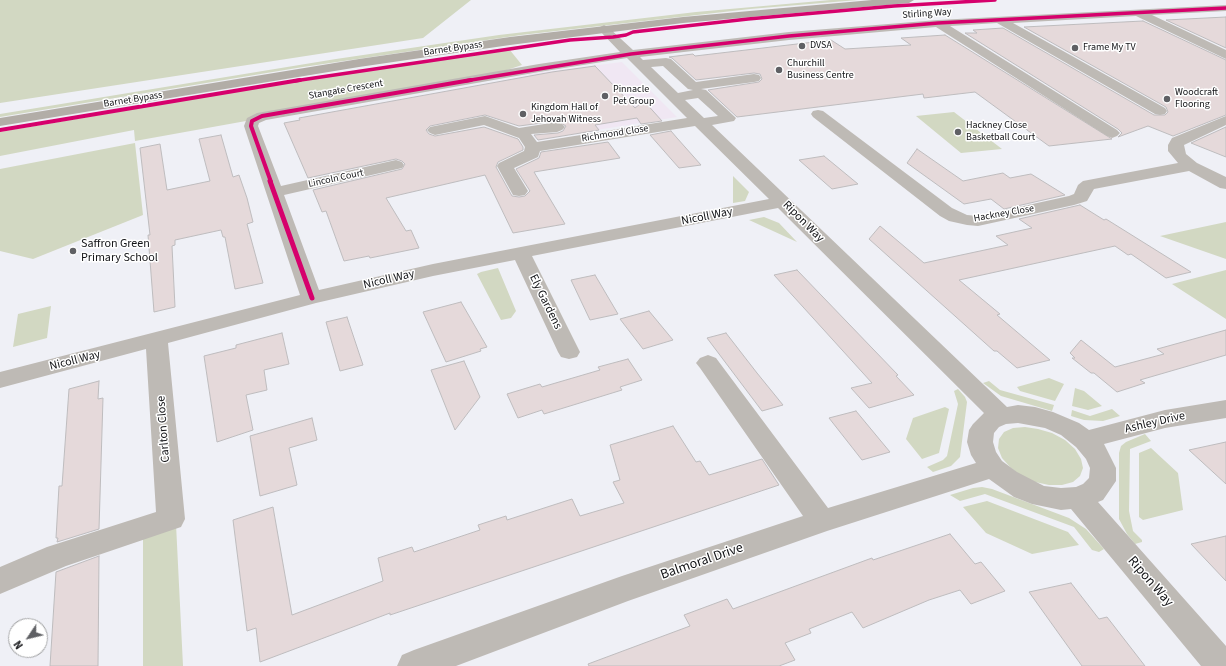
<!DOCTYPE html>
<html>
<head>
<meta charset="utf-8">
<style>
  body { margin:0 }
  #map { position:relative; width:1226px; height:666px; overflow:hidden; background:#eff0f6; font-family:"Source Sans 3",sans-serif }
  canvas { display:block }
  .north { position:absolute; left:8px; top:618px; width:40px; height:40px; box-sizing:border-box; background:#fff; border:1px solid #a0a1a2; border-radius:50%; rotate:235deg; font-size:11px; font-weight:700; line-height:16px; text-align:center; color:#121316 }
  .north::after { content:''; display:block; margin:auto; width:14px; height:18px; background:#5f6064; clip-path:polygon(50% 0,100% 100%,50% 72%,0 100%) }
</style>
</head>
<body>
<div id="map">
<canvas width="1226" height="666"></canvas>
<div class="north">N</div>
</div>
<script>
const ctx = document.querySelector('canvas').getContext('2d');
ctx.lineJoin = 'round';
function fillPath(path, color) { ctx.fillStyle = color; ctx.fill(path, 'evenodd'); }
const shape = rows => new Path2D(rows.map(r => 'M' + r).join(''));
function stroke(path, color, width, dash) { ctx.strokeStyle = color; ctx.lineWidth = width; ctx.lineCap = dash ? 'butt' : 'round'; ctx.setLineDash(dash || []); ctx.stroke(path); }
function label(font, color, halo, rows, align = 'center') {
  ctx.font = font + ' "Source Sans 3",sans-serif'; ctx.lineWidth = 3; ctx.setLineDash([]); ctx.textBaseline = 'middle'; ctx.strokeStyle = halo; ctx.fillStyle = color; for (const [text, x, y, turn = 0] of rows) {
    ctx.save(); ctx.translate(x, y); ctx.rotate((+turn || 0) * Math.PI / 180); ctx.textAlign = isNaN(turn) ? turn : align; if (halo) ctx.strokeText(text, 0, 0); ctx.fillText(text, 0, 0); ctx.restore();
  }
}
const commercial = shape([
  [622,62,677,117,572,134,528,74]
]);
const green = shape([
  [0,0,471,0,423,38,0,103],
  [831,0,858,0,750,9,521,35,303,67,0,117,0,114,336,59,499,35,696,12],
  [509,49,522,65,504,71,252,117,246,121,135,141,134,130,0,156,0,132,322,77],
  [954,112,1002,149,961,153,916,116],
  [135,143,143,215,33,259,0,251,0,169],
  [733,176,749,192,745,201,733,203],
  [764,217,779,223,797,242,749,220],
  [1226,222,1226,259,1160,236],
  [498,268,516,311,511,318,501,320,477,274,481,272],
  [1226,270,1226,319,1172,284],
  [51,306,47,338,13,347,18,314],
  [1049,378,1064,384,1055,401,1020,391,1017,387],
  [989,381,1000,390,1054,405,1052,411,1001,396,983,383],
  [1075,388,1084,391,1102,406,1088,410,1072,406],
  [958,389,965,397,967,402,960,457,951,466,933,472,927,467,943,460,947,456,958,404,954,391],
  [945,407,949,409,939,453,922,459,906,439,913,418],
  [1112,409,1120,416,1103,421,1084,420,1071,416,1072,410,1090,416],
  [1025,427,1038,429,1052,433,1065,440,1075,449,1081,459,1083,468,1080,476,1073,482,1062,485,1049,485,1035,482,1021,476,1010,467,1002,458,998,448,999,439,1004,432,1013,428],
  [1145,434,1151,441,1130,449,1129,511,1133,531,1142,540,1142,542,1135,544,1127,534,1119,519,1119,453,1121,446,1126,442],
  [1151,448,1178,473,1183,510,1143,520,1139,517,1139,453],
  [982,487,992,489,1069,518,1086,529,1104,549,1099,552,1092,550,1074,527,985,494,960,501,950,495,973,488],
  [987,501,1068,532,1079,545,1032,554,986,533,963,507],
  [176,524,183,666,143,666,143,535]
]);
const building = shape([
  [1226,17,1226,48,1166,20,1226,17],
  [1143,21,1226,60,1226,115,1173,136,1148,126,1118,137,1122,133,1118,129,965,33,977,33,973,30,1003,28,1154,115,1165,115,1168,112,1166,107,1024,27,1143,21],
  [945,35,1112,139,1049,146,975,92,924,98,923,94,737,117,708,90,759,82,762,79,760,74,754,73,696,80,672,58,669,57,693,54,695,56,831,40,845,49,911,45,901,38,945,35],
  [595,66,635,108,644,101,662,121,641,124,637,118,595,125,599,130,538,140,534,135,558,133,563,131,566,126,557,121,519,126,485,115,430,126,426,130,429,134,435,136,484,127,518,139,523,147,523,150,498,162,496,167,512,196,519,197,525,196,530,191,516,169,539,158,541,152,608,142,620,158,534,172,565,224,513,233,485,175,386,198,406,231,411,230,419,248,370,258,369,256,344,261,326,211,322,212,313,190,402,169,405,164,402,161,396,159,308,178,284,123,300,120,299,118,552,72,595,66],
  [1226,127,1226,157,1191,143,1226,127],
  [671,131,677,138,701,165,679,168,650,135,671,131],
  [221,135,233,177,239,175,247,198,253,222,247,224,263,283,235,289,225,237,223,237,221,230,175,240,175,245,172,246,175,307,154,312,148,235,150,235,140,148,160,144,167,190,210,181,199,139,221,135],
  [917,149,963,181,1003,173,1010,178,1031,174,1065,195,1004,209,991,199,964,204,907,163,917,149],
  [824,156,835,165,858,184,832,189,799,160,824,156],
  [1080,205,1104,220,1106,219,1191,272,1166,278,1131,254,1128,255,1115,246,959,280,1000,314,997,315,1050,360,1017,368,997,351,994,351,869,239,880,226,924,263,1008,245,996,236,1032,228,1019,219,1080,205],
  [797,270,898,375,896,376,914,395,869,408,851,388,872,383,774,275,797,270],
  [595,275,618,314,590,320,571,280,595,275],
  [461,302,487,347,480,349,481,351,446,362,423,312,461,302],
  [649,311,673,340,643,349,620,319,649,311],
  [347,317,363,365,340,371,326,322,347,317],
  [1226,330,1226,355,1140,380,1145,383,1117,392,1094,373,1091,373,1072,358,1075,358,1070,353,1081,340,1115,367,1164,354,1157,349,1161,348,1226,330],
  [282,333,289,364,264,370,267,390,246,395,253,430,217,442,204,356,236,348,236,345,282,333],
  [726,333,757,373,783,405,762,411,707,338,726,333],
  [628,359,642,380,620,387,622,390,544,414,542,410,518,418,507,394,540,384,542,387,600,370,598,367,628,359],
  [464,361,480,397,455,430,431,370,464,361],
  [99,381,98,399,103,398,99,529,57,542,58,538,56,538,59,486,62,486,69,389,99,381],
  [856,411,890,452,862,460,829,418,856,411],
  [312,418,317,440,289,448,297,485,260,496,250,436,312,418],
  [673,426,696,462,700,461,709,475,762,459,779,485,390,615,390,613,260,662,256,628,247,631,233,520,273,507,292,615,383,581,378,558,412,547,414,552,480,530,478,525,506,516,507,520,572,499,580,516,624,503,613,482,620,480,610,445,673,426],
  [1226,442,1226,484,1189,450,1226,442],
  [950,534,975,564,981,562,1005,591,971,604,960,590,929,600,863,628,852,612,809,629,811,633,785,643,795,660,779,666,589,666,588,664,690,626,684,615,727,599,733,609,872,558,873,560,950,534],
  [1226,536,1226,581,1191,544,1226,536],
  [99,556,98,666,50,666,56,572,99,556],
  [1071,583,1099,619,1107,617,1145,666,1082,666,1029,592,1071,583]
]);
const minor = shape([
  [1226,5,1226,11,1152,15,1226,50,1226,59,1136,16,1013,23,1165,108,1167,111,1165,114,1160,115,1155,114,997,23,950,26,1117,130,1120,133,1117,136,1112,138,1107,136,936,27,789,40,640,57,643,60,666,58,671,59,696,82,754,74,759,75,761,78,759,81,754,82,701,89,706,90,736,118,734,121,712,125,1007,407,1018,405,1035,407,1053,412,1079,423,1089,430,1165,410,1226,400,1226,418,1165,428,1104,444,1116,468,1116,481,1103,500,1098,502,1226,646,1226,666,1201,666,1071,509,1061,510,1032,504,1014,497,989,479,827,531,628,601,456,666,397,666,402,655,414,650,622,576,803,516,700,368,696,363,700,358,708,355,716,358,828,508,976,463,971,455,967,442,969,430,973,424,984,413,778,208,532,256,580,352,577,357,569,359,561,357,558,352,515,260,433,276,316,303,168,343,185,519,181,527,66,566,0,594,0,567,47,547,156,512,146,349,0,388,0,372,300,295,244,126,247,118,257,113,539,64,620,52,598,29,600,27,604,25,608,27,633,50,789,32,938,20,1226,5],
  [627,58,687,118,537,142,531,134,557,132,562,130,565,127,562,124,557,122,519,128,485,116,430,127,427,130,430,133,435,135,484,125,519,138,525,147,524,151,499,163,497,166,513,195,519,196,525,195,528,191,514,168,538,157,540,151,695,126,769,199,433,264,319,290,284,195,402,168,404,165,402,162,396,160,281,186,258,126,259,123,266,120,539,72,627,58],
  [663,66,688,89,693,90,678,93,651,67,663,66],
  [698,98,718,116,704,118,685,100,698,98],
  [1018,423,1045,428,1061,435,1076,447,1086,459,1090,468,1089,478,1083,484,1076,487,1061,488,1044,486,1017,472,1002,461,996,452,993,442,994,433,999,427,1006,424,1018,423],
  [818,110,823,111,952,208,967,215,978,216,1069,196,1074,194,1078,185,1083,181,1178,163,1168,151,1168,145,1172,138,1226,116,1226,125,1184,145,1186,154,1197,163,1226,177,1226,189,1220,188,1189,171,1094,189,1087,201,1074,205,978,226,967,225,949,221,940,216,813,117,811,114,813,111,818,110]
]);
const highway = shape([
  [872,0,914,0,909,3,683,23,510,45,359,67,0,126,0,118,359,59,510,37,683,17,872,0]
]);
const cyclewayFar2 = shape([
  [294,81,570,40,613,37,626,35,633,32,748,19,894,6,995,0],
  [465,81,631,54,789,36,938,23,1226,8]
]);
const cyclewayFar1 = shape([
  [0,130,300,80],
  [271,182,251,126,252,121,262,116,471,80]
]);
const cycleway = shape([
  [270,181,312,298]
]);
const markers = [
  [802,46,4,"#5f6064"],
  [1075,48,4,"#5f6064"],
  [779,70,4,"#5f6064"],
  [605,96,4,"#5f6064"],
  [1167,99,4,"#5f6064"],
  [523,114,4,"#5f6064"],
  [958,132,4,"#5f6064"],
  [73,251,4,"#5f6064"]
];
const farStreetnames = [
  ["Stirling Way",927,14,-4],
  ["Barnet Bypass",453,49,-8],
  ["Stangate Crescent",346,90,-10],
  ["Barnet Bypass",133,100,-9],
  ["Richmond Close",615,134,-9],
  ["Lincoln Court",336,179,-12],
  ["Hackney Close",1004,214,-10]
];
const farPoinames = [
  ["DVSA",810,46],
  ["Frame My TV",1083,48],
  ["Churchill",787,64],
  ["Business Centre",787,76],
  ["Pinnacle",613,90],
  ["Pet Group",613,102],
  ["Woodcraft",1175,93],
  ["Flooring",1175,105],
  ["Kingdom Hall of",531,108],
  ["Jehovah Witness",531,120],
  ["Hackney Close",966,126],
  ["Basketball Court",966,138]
];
const streetNames = [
  ["Nicoll Way",707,217,-11],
  ["Ripon Way",803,222,45],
  ["Nicoll Way",389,280,-13],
  ["Ely Gardens",545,302,64],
  ["Nicoll Way",75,361,-14],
  ["Ashley Drive",1155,423,-13],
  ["Carlton Close",164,429,-94]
];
const poiNames = [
  ["Saffron Green",81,244],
  ["Primary School",81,258]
];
const nearStreetnames = [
  ["Balmoral Drive",702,562,-19],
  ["Ripon Way",1150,582,49]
];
fillPath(commercial, '#f0e7f3');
fillPath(green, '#d2d8c2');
fillPath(building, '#e5d9da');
stroke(building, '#bebcbe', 1);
fillPath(minor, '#bebab5');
fillPath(highway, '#b2ada7');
stroke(cyclewayFar2, '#d6006c', 3.5);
stroke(cyclewayFar1, '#d6006c', 4);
stroke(cycleway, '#d6006c', 5);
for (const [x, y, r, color] of markers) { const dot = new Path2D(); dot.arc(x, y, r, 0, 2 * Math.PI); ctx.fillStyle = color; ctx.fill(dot); stroke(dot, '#fff', 1.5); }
label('10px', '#121316', '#fff', farStreetnames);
label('10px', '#121316', '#fff', farPoinames, 'left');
label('12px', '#121316', '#fff', streetNames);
label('12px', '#121316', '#fff', poiNames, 'left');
label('14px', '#121316', '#fff', nearStreetnames);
</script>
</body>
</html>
